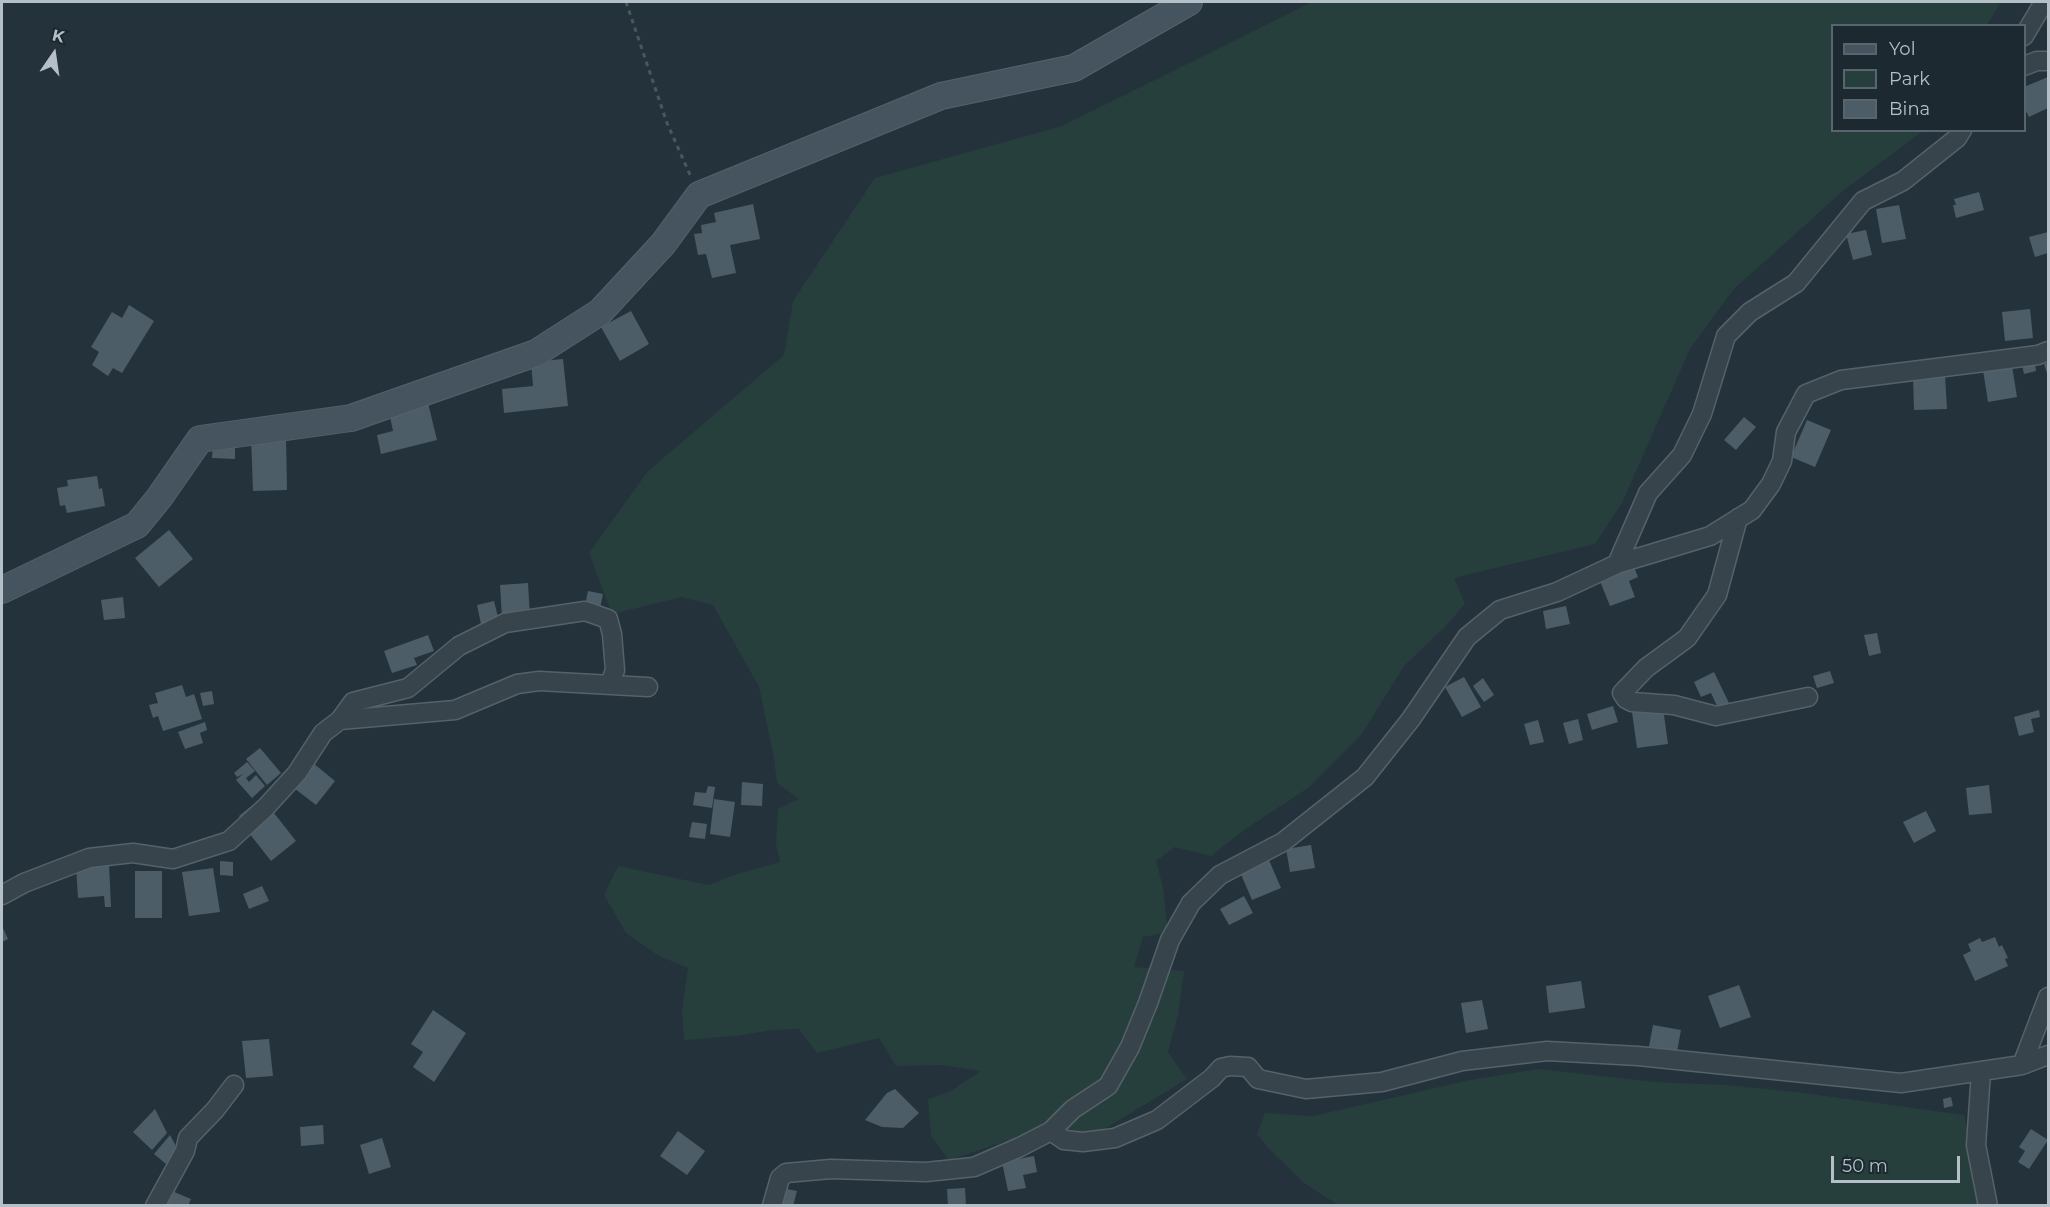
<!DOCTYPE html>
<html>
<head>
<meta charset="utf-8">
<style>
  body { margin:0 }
  #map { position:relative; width:2050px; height:1207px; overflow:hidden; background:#24323b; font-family:Montserrat,sans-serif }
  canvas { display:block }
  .frame { position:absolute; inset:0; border:3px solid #b4bfc7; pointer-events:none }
  .legend { position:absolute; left:1831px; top:24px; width:195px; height:108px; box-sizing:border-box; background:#1d2931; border:2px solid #59656d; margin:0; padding:8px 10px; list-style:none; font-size:18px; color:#b4bfc7 }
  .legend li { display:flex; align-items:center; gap:12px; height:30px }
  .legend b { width:30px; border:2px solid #59656d }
  .north { position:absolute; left:24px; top:24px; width:60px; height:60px; -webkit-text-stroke:4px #1d2931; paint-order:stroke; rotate:13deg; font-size:16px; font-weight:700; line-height:24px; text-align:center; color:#b4bfc7 }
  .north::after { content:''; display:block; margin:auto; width:21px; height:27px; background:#b4bfc7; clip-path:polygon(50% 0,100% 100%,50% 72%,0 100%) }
  .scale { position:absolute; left:1831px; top:1156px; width:129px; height:27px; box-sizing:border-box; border:3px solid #b4bfc7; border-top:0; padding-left:8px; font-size:18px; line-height:21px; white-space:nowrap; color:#b4bfc7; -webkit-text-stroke:4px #1d2931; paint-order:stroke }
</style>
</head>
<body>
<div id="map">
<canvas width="2050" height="1207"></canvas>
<div class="frame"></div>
<ul class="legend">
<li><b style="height:8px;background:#46545f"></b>Yol</li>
<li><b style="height:16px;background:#273f3c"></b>Park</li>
<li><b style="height:16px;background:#4d5d67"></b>Bina</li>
</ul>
<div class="north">K</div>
<div class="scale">50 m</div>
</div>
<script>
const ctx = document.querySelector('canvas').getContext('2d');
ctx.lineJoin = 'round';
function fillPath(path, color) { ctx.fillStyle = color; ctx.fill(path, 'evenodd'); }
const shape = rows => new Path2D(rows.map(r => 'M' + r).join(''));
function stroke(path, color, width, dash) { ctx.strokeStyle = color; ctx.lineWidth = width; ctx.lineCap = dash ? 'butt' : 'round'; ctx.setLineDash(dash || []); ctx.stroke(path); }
const green = shape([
  [1312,2,2001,2,1987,25,1832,26,1832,130,1923,131,1843,191,1733,290,1690,349,1622,503,1595,544,1454,578,1465,604,1444,628,1405,665,1361,735,1308,788,1247,828,1211,856,1175,847,1156,861,1163,887,1168,932,1143,937,1134,967,1184,971,1178,1015,1168,1052,1187,1079,1101,1131,1070,1136,1036,1131,949,1160,931,1136,928,1099,949,1092,981,1071,941,1065,896,1066,879,1038,817,1053,799,1029,772,1030,736,1036,684,1040,682,1011,688,968,659,956,626,933,604,895,618,866,709,885,734,875,780,862,776,845,778,809,799,799,777,783,774,758,759,687,713,605,682,597,612,614,589,553,648,471,784,355,793,301,875,178,1062,126],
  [1538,1069,1655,1082,1726,1085,1797,1092,1964,1115,1975,1159,1979,1206,1335,1205,1335,1203,1304,1183,1268,1148,1257,1134,1265,1113,1313,1116,1470,1080]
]);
const building = shape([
  [2048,77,2048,108,2029,117,2024,107,2024,87],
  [1979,192,1984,210,1956,218,1953,205,1956,205,1954,199],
  [753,204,760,239,730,245,736,273,712,278,706,254,698,255,694,234,702,233,701,225,716,222,714,213],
  [1899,205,1906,239,1882,243,1876,209],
  [1866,230,1872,255,1853,260,1846,234],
  [2048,232,2048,253,2035,257,2029,237],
  [129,305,154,321,122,373,113,368,108,376,92,365,99,352,91,347,112,312,122,318],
  [2030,309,2033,338,2005,341,2002,312],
  [631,311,649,344,620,361,601,327],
  [563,359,568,406,504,413,502,389,533,386,531,362],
  [2035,363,2036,371,2024,374,2022,365],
  [2048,363,2048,377,2044,364],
  [2012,366,2017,397,1988,402,1983,370],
  [1945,375,1947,409,1914,410,1913,376],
  [428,403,437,440,381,454,377,435,393,431,389,412],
  [1744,417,1756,427,1736,450,1724,440],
  [1807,420,1831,430,1815,467,1791,457],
  [251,437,286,437,287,490,253,491],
  [213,444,235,445,235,459,212,458],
  [97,476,99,489,102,488,105,506,67,513,65,505,60,506,57,488,68,486,67,480],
  [169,530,193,559,159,587,135,558],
  [1634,567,1638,577,1629,581,1635,597,1610,606,1600,581],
  [528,583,530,617,502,618,500,585],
  [588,591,603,594,599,613,584,610],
  [123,597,125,618,104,620,101,600],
  [494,601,499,621,481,624,477,605],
  [1566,606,1570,624,1546,629,1543,611],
  [1877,633,1881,653,1869,656,1864,635],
  [428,635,434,651,414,658,417,665,392,673,384,651],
  [1830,671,1834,683,1817,688,1813,676],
  [1714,672,1729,703,1718,708,1711,693,1701,697,1694,682],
  [1464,677,1481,707,1462,717,1445,687],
  [1483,678,1494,695,1484,702,1473,686],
  [182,685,186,697,194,694,202,719,163,731,158,716,153,718,149,705,158,703,155,693],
  [212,691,214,704,203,706,200,693],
  [1613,706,1618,722,1592,730,1587,714],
  [1663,708,1668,744,1637,748,1632,712],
  [2039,710,2040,717,2031,719,2034,732,2019,736,2014,717],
  [1578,719,1583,740,1569,744,1563,723],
  [1538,720,1544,742,1530,745,1524,724],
  [205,722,207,730,200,733,203,743,185,749,178,732],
  [260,748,281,773,267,785,246,759],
  [247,762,255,771,246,778,249,782,256,775,265,786,252,798,236,780,243,774,237,777,234,773],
  [313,763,335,781,316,805,294,788],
  [742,782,763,784,762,806,741,805],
  [1989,785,1992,813,1969,815,1966,788],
  [708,786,715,787,712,808,693,805,695,792,706,793],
  [714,799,735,802,730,837,710,834],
  [254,804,259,809,244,822,239,816],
  [1926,811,1936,831,1914,843,1903,822],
  [274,813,296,841,271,861,249,833],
  [692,822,707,824,705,839,689,837],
  [1311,845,1315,868,1290,872,1286,849],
  [1269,860,1281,888,1252,900,1240,872],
  [220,861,233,862,233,876,220,875],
  [109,864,111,907,105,907,104,896,78,898,76,866],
  [213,868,220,912,189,916,182,872],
  [135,871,162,871,162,918,135,918],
  [262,886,269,901,249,909,243,894],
  [1244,896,1253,913,1229,925,1220,909],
  [2,926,8,939,2,942],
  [1995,937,1999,947,2002,945,2008,958,2005,959,2008,966,1975,981,1963,955,1971,951,1968,944,1980,938,1982,942],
  [1581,981,1585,1008,1549,1013,1546,986],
  [1739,985,1751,1017,1720,1028,1708,996],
  [1482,1000,1488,1029,1466,1033,1461,1003],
  [433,1010,466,1033,434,1082,413,1067,423,1052,411,1044],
  [1653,1025,1681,1030,1676,1057,1648,1052],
  [269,1039,273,1076,246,1078,242,1041],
  [895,1089,919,1113,903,1128,882,1127,865,1120,887,1093],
  [1951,1097,1953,1106,1944,1108,1943,1099],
  [155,1109,167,1133,152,1150,133,1132],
  [323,1125,324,1144,301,1146,300,1127],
  [2031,1129,2048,1140,2029,1169,2018,1162,2025,1151,2019,1147],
  [678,1131,705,1151,687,1175,660,1156],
  [170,1135,178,1150,166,1164,154,1154],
  [382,1138,391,1167,369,1174,360,1145],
  [1034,1156,1037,1172,1023,1175,1026,1188,1008,1191,1002,1162],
  [782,1188,797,1191,793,1206,778,1206],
  [965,1188,966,1206,948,1206,947,1189],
  [167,1189,191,1199,188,1206,160,1206]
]);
const path = shape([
  [626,2,667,123,691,177]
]);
const street = shape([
  [2024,36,2044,2],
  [2024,66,2037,61,2048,61],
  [1738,518,1717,595,1687,638,1646,668,1622,693,1626,699,1632,702,1674,705,1716,716,1808,697],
  [1617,564,1710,536,1752,510,1771,484,1782,461,1786,432,1806,394,1841,380,1984,362,2038,355,2048,351],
  [340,720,353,702,408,688,459,646,505,623,585,611,608,619,612,634,615,670,610,684],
  [2,895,24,883,89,858,133,853,173,859,229,841,266,807,297,773,323,733,340,720,455,710,517,684,539,681,648,687],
  [2022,1065,2048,997],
  [1981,1072,1976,1145,1988,1206],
  [1051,1131,1064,1140,1083,1142,1115,1138,1157,1120,1212,1078,1221,1068,1230,1066,1248,1067,1258,1079,1306,1089,1382,1082,1462,1061,1547,1051,1638,1056,1901,1083,2022,1065,2048,1055],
  [155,1206,185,1151,188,1138,215,1110,234,1085],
  [772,1206,780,1178,786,1173,831,1169,926,1172,974,1167,1020,1147,1051,1131,1073,1109,1108,1086,1130,1047,1148,1003,1170,940,1191,903,1220,875,1283,842,1365,777,1411,719,1467,637,1500,610,1557,592,1617,564,1648,493,1682,455,1702,414,1726,336,1750,312,1796,283,1863,201,1903,181,1957,138,1962,130]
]);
const secondary = shape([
  [2,590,137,525,159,498,200,439,351,418,536,353,600,312,663,244,699,195,941,96,1074,68,1189,2]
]);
fillPath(green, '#273f3c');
fillPath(building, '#4d5d67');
stroke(street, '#56626a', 21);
stroke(secondary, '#56626a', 28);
stroke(path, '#465b59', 3, [4.5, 4.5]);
stroke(street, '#38444c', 18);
stroke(secondary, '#46545f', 26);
</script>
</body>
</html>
